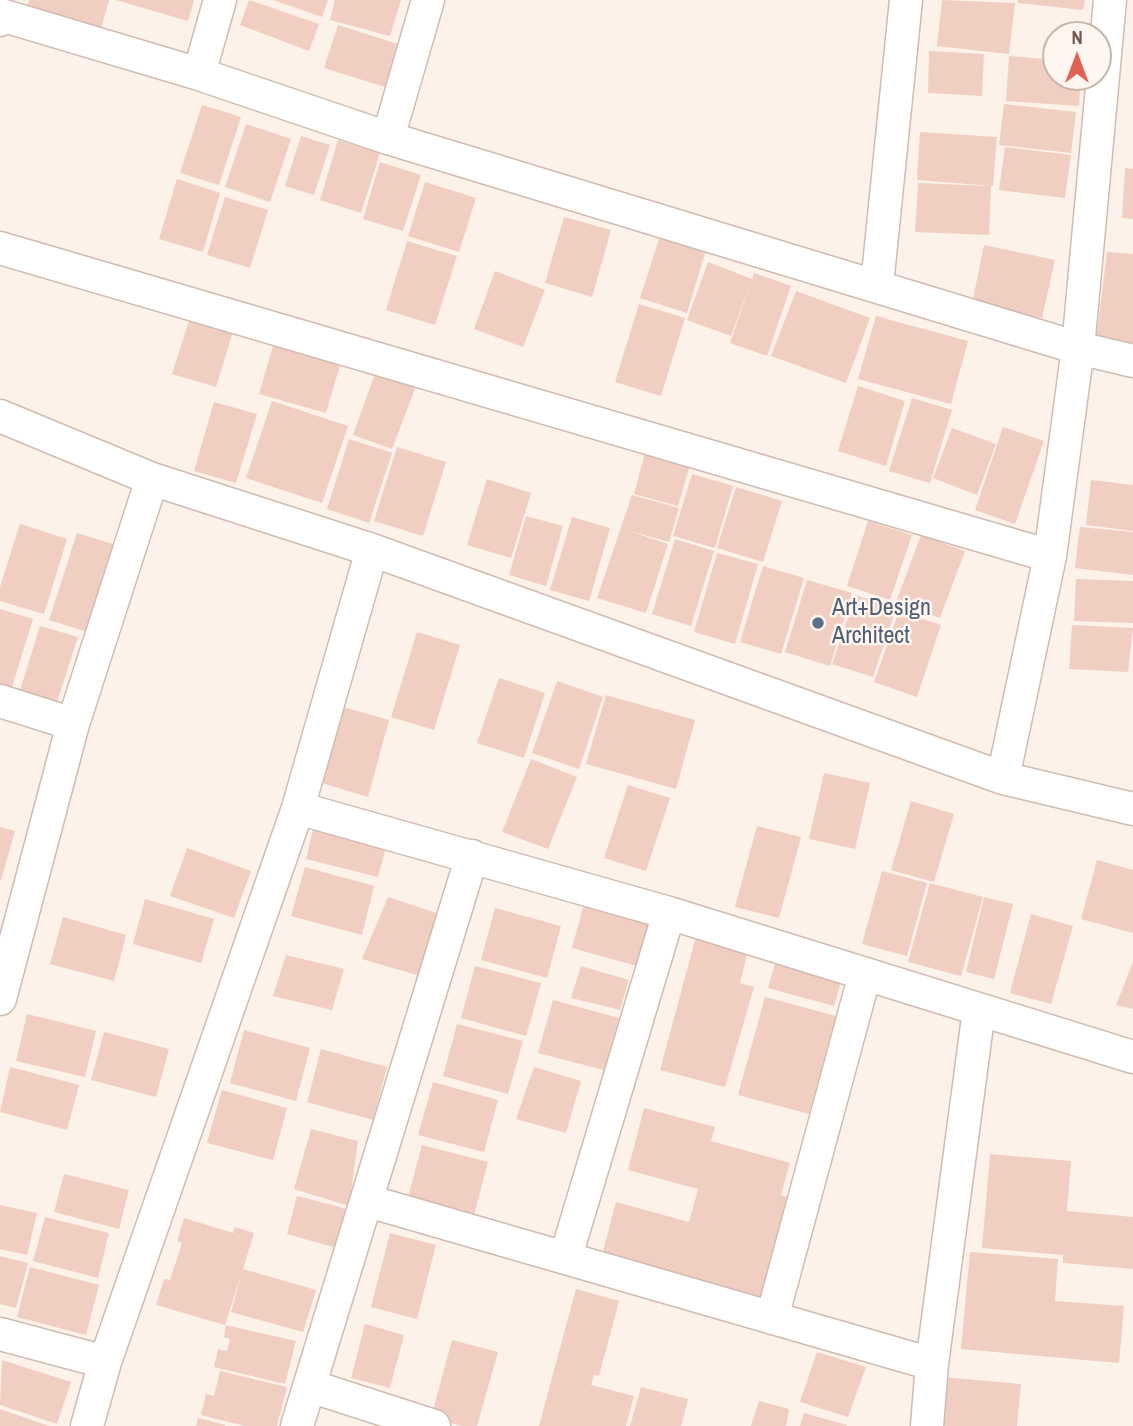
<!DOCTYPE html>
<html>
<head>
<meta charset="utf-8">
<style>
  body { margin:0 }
  #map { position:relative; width:1133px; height:1426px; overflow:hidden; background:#fcf2e9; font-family:"Archivo Narrow",sans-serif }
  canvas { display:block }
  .north { position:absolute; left:1042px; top:21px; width:70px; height:70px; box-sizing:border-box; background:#fef6ef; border:2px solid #c8b6ae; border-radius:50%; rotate:0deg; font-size:19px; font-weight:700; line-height:28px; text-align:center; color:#76564d }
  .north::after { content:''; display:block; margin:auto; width:24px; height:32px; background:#e06054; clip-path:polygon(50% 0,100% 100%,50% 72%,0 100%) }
</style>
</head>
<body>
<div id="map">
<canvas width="1133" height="1426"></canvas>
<div class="north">N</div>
</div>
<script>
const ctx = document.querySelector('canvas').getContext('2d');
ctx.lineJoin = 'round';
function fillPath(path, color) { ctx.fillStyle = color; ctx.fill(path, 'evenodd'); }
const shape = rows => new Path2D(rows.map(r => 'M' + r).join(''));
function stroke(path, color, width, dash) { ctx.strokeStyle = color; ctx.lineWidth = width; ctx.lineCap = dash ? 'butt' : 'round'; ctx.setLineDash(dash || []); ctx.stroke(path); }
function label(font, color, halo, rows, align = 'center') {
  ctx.font = font + ' "Archivo Narrow",sans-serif'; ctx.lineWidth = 5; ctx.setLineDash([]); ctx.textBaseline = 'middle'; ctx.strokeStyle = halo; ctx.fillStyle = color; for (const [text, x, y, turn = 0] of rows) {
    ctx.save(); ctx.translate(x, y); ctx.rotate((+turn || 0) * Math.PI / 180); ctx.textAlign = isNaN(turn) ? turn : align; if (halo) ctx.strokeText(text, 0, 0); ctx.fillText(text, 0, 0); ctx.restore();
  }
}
const building = shape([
  [29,0,109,0,100,32,26,12],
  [116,0,194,0,188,21],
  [249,0,319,24,309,51,240,25],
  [273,0,328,0,322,17],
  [335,0,401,0,390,36,330,20],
  [942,0,1015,3,1009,54,937,46],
  [1018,0,1085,0,1083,10,1018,3],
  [338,25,398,44,385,87,324,68],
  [929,51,984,54,982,96,928,93],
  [1009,56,1056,60,1056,77,1081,77,1079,106,1006,101],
  [1004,104,1076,112,1071,153,999,145],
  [202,105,241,117,219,185,180,173],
  [246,124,291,139,270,202,225,187],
  [920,132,997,137,993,186,917,180],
  [301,136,330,145,314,195,285,186],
  [338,140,380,153,361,213,320,200],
  [1005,147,1071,155,1065,198,999,190],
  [380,162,421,175,403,231,363,219],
  [1125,168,1133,169,1133,219,1122,218],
  [177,179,220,193,203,252,159,239],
  [425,182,476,198,459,252,408,236],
  [918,183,991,186,989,235,915,232],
  [225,197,268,210,250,268,207,255],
  [564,217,611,230,592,297,545,283],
  [660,236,706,250,687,313,640,298],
  [407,241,457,256,435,325,386,310],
  [984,245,1055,260,1042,318,972,304],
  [1107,252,1133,254,1133,349,1096,341],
  [708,262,752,279,754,273,791,286,767,356,730,343,751,282,731,336,687,320],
  [495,271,545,290,523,347,474,329],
  [796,291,870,318,846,383,771,356],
  [639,304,685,318,661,396,615,382],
  [191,315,234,328,216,387,172,374],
  [876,316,968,341,951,404,858,379],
  [276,336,343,355,326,413,259,394],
  [376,371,416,386,392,449,353,435],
  [858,386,905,401,886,466,838,451],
  [912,398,952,410,930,483,889,471],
  [272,401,348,426,322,503,246,478],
  [214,402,257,414,236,483,194,471],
  [1003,427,1044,441,1015,524,975,510],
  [952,428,996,444,977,495,933,478],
  [349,439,392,453,369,523,327,509],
  [397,447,446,462,423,536,374,521],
  [645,453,690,465,678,506,634,494],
  [692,474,733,486,715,548,673,536],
  [487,479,531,493,511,558,467,545],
  [1091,480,1133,485,1133,531,1086,525],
  [736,487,782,501,763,562,717,548],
  [632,495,679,508,669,542,626,530,668,544,646,613,597,598],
  [526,516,563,526,546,586,509,575],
  [572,517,610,528,589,601,550,590],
  [868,521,912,535,890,600,847,586],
  [20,524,67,539,44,614,0,601,0,587],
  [1080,527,1133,532,1133,575,1075,568],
  [77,533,119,546,91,633,49,620],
  [921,535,965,551,940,618,896,602],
  [675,539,714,551,691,626,652,614],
  [717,553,758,564,735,644,694,632],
  [763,566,804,578,781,654,740,642],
  [1076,579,1133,581,1133,623,1074,621],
  [807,580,852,593,830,666,785,652],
  [856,595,896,609,873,677,832,664],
  [0,609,33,619,10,693,0,689],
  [899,611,941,625,917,697,874,682],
  [1072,625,1133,628,1128,672,1069,669],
  [40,626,78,637,57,702,20,690],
  [417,632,460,645,434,730,391,717],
  [499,678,545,693,524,758,477,743],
  [557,681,603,697,579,769,532,753],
  [606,695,695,720,676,789,586,764],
  [343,707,389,720,368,797,322,783],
  [531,759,577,777,548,849,502,832],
  [824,773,870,783,855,849,809,839],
  [628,785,670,798,646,871,604,858],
  [911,801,954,814,934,882,891,870],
  [316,817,389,836,378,877,306,859],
  [757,826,801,837,779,918,735,907],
  [0,827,15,831,1,880,0,880],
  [187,848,251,871,234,918,170,896],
  [1097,860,1133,870,1133,933,1081,919],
  [305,867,374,886,362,935,291,916],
  [882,871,927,883,907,956,862,944],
  [930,883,983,897,961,976,908,962],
  [586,896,652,914,637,966,572,948],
  [388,897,442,915,420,976,362,959],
  [984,897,1013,904,994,979,966,972],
  [145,899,214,919,201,963,133,944],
  [495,908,561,926,547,978,481,960],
  [1031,914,1073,926,1051,1004,1010,993],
  [63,917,126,935,114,981,50,964],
  [698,929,750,943,740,983,754,987,725,1087,660,1070],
  [778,952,844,970,834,1006,768,988],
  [286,955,344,969,332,1010,273,996],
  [1133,962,1133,1009,1116,1005],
  [475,966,541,983,526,1036,461,1018],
  [581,966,629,980,620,1010,571,998],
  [765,997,836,1016,809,1114,738,1095],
  [553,1000,619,1018,604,1070,538,1053],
  [27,1014,96,1031,85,1077,16,1061],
  [457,1024,523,1041,508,1094,443,1076],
  [244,1030,310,1048,296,1101,230,1083],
  [104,1032,169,1049,156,1097,91,1080],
  [321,1049,387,1067,373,1120,307,1102],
  [10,1067,79,1085,67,1130,0,1112],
  [534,1067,581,1081,566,1133,516,1119],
  [433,1082,498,1100,484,1152,418,1135],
  [222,1090,287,1108,273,1160,207,1143],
  [644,1108,715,1127,711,1141,790,1163,781,1195,789,1197,761,1298,602,1255,616,1202,689,1222,698,1189,628,1170],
  [311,1129,358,1141,349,1206,294,1189],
  [422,1145,488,1162,474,1215,408,1197],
  [990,1154,1071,1161,1067,1211,1133,1217,1133,1269,1063,1263,1063,1255,982,1248],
  [64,1174,129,1190,119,1229,54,1212],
  [297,1196,351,1210,340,1249,287,1234],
  [0,1205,37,1213,27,1255,0,1249],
  [45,1217,109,1233,98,1278,33,1261],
  [184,1218,233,1233,235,1227,254,1233,243,1269,316,1290,303,1332,231,1312,242,1272,225,1325,156,1305,164,1279,170,1280,182,1243,177,1241],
  [390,1233,436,1245,417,1319,371,1307],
  [970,1252,1058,1259,1055,1301,1124,1306,1119,1363,961,1349],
  [0,1256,28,1263,16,1308,0,1304],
  [30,1267,99,1285,86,1335,17,1317],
  [576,1289,619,1301,599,1376,594,1375,591,1385,634,1396,626,1426,539,1426],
  [365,1324,404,1335,390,1388,351,1378],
  [226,1325,296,1341,285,1384,214,1367,218,1349,227,1351,230,1339,224,1337],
  [452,1340,498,1352,477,1426,462,1426,431,1418],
  [817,1352,866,1367,848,1417,800,1402],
  [2,1360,71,1382,57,1424,0,1405],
  [220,1371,287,1387,277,1426,245,1426,201,1415,206,1394,214,1396],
  [942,1377,1021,1384,1017,1426,938,1426],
  [641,1387,688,1399,681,1426,630,1426],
  [759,1401,789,1409,786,1426,751,1426],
  [0,1409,49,1426,0,1426],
  [804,1413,847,1425,847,1426,800,1426],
  [198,1418,225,1425,225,1426,196,1426]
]);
const street = shape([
  [0,20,1,15,199,74,388,138,1078,348,1133,361],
  [199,74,220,0],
  [388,138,428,0],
  [0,248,1050,556,1003,778],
  [877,285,906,0],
  [0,416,152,479,372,550,1003,778,1133,809],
  [1050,556,1078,348,1110,0],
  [0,701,73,724],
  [298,808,669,913,1133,1057],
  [0,999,73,724,152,479],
  [368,1201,932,1364],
  [566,1256,669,913],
  [772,1318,865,974],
  [0,1334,105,1362],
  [310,1386,434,1426],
  [87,1426,105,1362,298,808,372,550],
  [297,1426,472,856],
  [927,1426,932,1364,979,1010]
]);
const markers = [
  [818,623,7,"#5c6f8a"]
];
const serviceNames = [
  ["Art+Design",832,609],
  ["Architect",832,637]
];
fillPath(building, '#f0cec2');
stroke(street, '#d0bbb1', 35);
stroke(street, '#fff', 32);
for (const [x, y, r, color] of markers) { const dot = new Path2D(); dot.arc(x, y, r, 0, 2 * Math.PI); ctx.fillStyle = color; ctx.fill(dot); stroke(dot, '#fef6ef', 2.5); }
label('24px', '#4e5e75', '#fef6ef', serviceNames, 'left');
</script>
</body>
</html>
